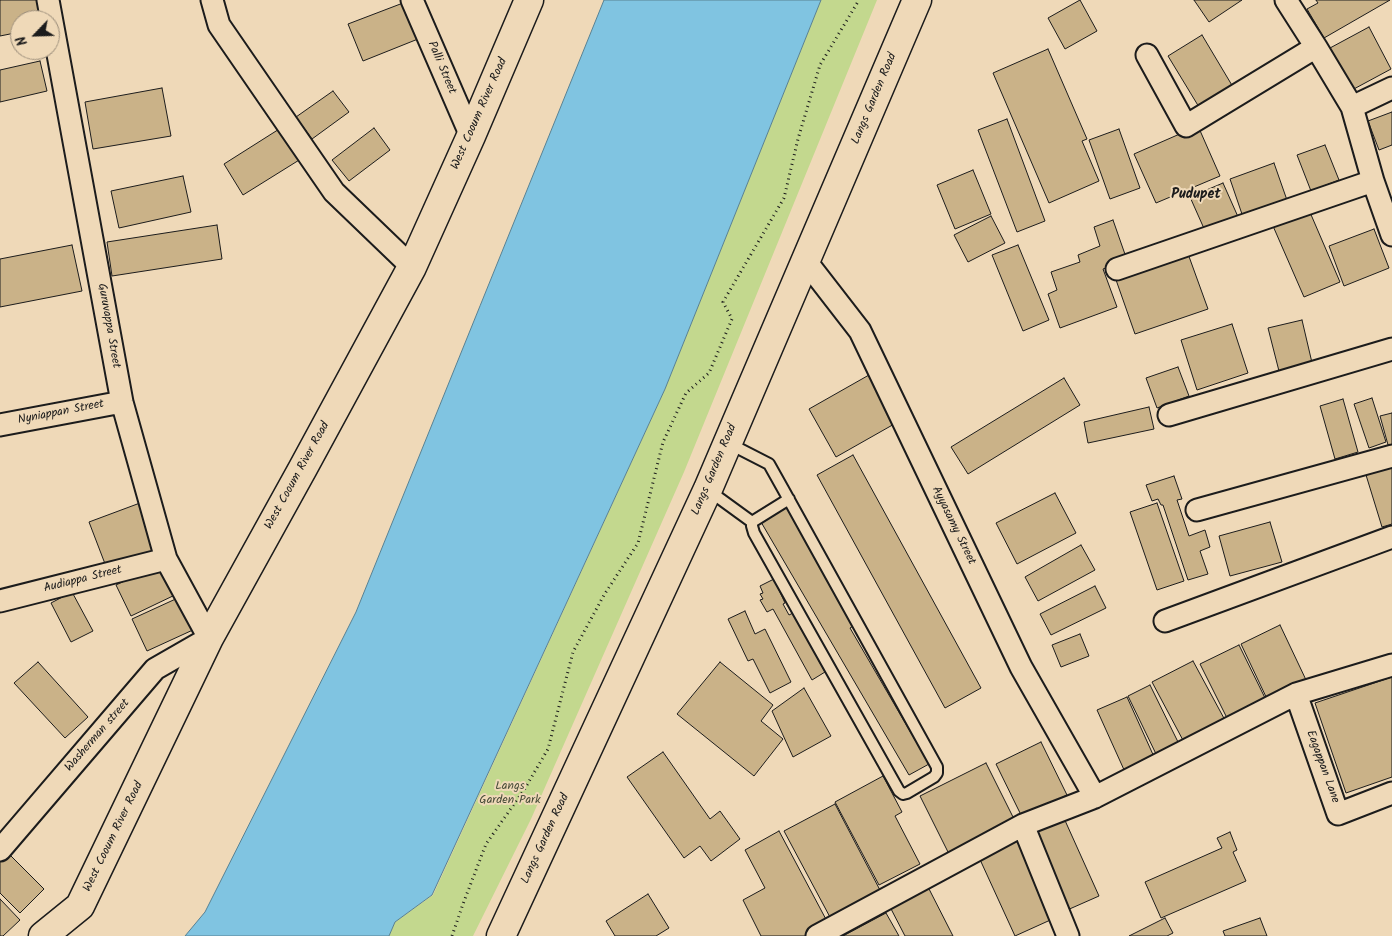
<!DOCTYPE html>
<html>
<head>
<meta charset="utf-8">
<style>
  body { margin:0 }
  #map { position:relative; width:1392px; height:936px; overflow:hidden; background:#efd9b8; font-family:Kalam,sans-serif }
  canvas { display:block }
  .north { position:absolute; left:10px; top:10px; width:50px; height:50px; box-sizing:border-box; background:#efd9b8; border:1px solid #9b8d7a; border-radius:50%; rotate:246deg; font-size:14px; font-weight:700; line-height:20px; text-align:center; color:#1c1c1c }
  .north::after { content:''; display:block; margin:auto; width:18px; height:22px; background:#1c1c1c; clip-path:polygon(50% 0,100% 100%,50% 72%,0 100%) }
</style>
</head>
<body>
<div id="map">
<canvas width="1392" height="936"></canvas>
<div class="north">N</div>
</div>
<script>
const ctx = document.querySelector('canvas').getContext('2d');
ctx.lineJoin = 'round';
function fillPath(path, color) { ctx.fillStyle = color; ctx.fill(path, 'evenodd'); }
const shape = rows => new Path2D(rows.map(r => 'M' + r).join(''));
function stroke(path, color, width, dash) { ctx.strokeStyle = color; ctx.lineWidth = width; ctx.lineCap = dash ? 'butt' : 'round'; ctx.setLineDash(dash || []); ctx.stroke(path); }
function label(font, color, halo, rows, align = 'center') {
  ctx.font = font + ' Kalam,sans-serif'; ctx.lineWidth = 4; ctx.setLineDash([]); ctx.textBaseline = 'middle'; ctx.strokeStyle = halo; ctx.fillStyle = color; for (const [text, x, y, turn = 0] of rows) {
    ctx.save(); ctx.translate(x, y); ctx.rotate((+turn || 0) * Math.PI / 180); ctx.textAlign = isNaN(turn) ? turn : align; if (halo) ctx.strokeText(text, 0, 0); ctx.fillText(text, 0, 0); ctx.restore();
  }
}
const green = shape([
  [821,0,877,0,684,472,531,819,473,936,389,936,395,922,433,895,665,389]
]);
const water = shape([
  [604,0,821,0,665,389,432,895,395,922,389,936,185,936,205,912,356,612,604,0]
]);
const building = shape([
  [0,0,37,0,42,20,20,20,20,32,0,36,0,0],
  [1080,0,1097,31,1065,49,1048,18,1080,0],
  [1194,0,1242,0,1209,22,1194,0],
  [1316,0,1390,0,1324,38,1307,9,1318,3,1316,0],
  [403,3,418,39,363,61,348,24,403,3],
  [1369,27,1391,69,1352,90,1330,48,1369,27],
  [1202,35,1236,92,1202,112,1168,56,1202,35],
  [1048,49,1087,139,1082,141,1099,181,1049,203,993,73,1048,49],
  [40,61,47,91,0,102,0,70,40,61],
  [162,88,171,136,93,149,85,102,162,88],
  [333,91,349,112,312,139,296,117,333,91],
  [1392,112,1392,145,1379,150,1368,121,1392,112],
  [1007,119,1045,221,1017,232,978,130,1007,119],
  [284,126,304,157,243,195,224,164,284,126],
  [1198,126,1220,176,1156,203,1134,154,1198,126],
  [374,128,390,150,349,181,332,160,374,128],
  [1119,129,1140,188,1110,199,1089,140,1119,129],
  [1325,145,1339,180,1311,191,1297,155,1325,145],
  [1274,163,1288,203,1244,220,1230,179,1274,163],
  [973,170,991,214,955,229,937,185,973,170],
  [183,176,191,212,119,228,111,191,183,176],
  [1223,183,1239,219,1206,233,1190,197,1223,183],
  [1309,210,1340,282,1304,297,1273,226,1309,210],
  [991,216,1005,243,968,262,954,235,991,216],
  [1113,220,1127,260,1103,269,1117,307,1060,328,1048,294,1057,290,1051,272,1080,262,1078,255,1100,246,1094,227,1113,220],
  [217,225,222,259,112,276,107,242,217,225],
  [1374,229,1389,268,1344,286,1329,246,1374,229],
  [72,245,82,291,0,307,0,259,72,245],
  [1018,245,1049,320,1023,331,992,255,1018,245],
  [1187,251,1208,309,1135,334,1115,277,1187,251],
  [1302,320,1313,367,1280,375,1268,328,1302,320],
  [1232,324,1248,373,1197,390,1181,340,1232,324],
  [1178,367,1189,396,1157,408,1146,378,1178,367],
  [869,375,896,423,836,457,809,409,869,375],
  [1064,378,1080,405,968,474,951,447,1064,378],
  [1372,398,1386,442,1369,448,1354,404,1372,398],
  [1343,399,1358,452,1335,459,1320,406,1343,399],
  [1149,407,1154,429,1088,443,1084,422,1149,407],
  [1392,413,1392,451,1390,452,1380,416,1392,413],
  [853,455,981,688,945,708,817,475,853,455],
  [1392,467,1392,524,1382,527,1366,475,1392,467],
  [1174,476,1182,499,1177,500,1189,536,1205,530,1210,547,1200,551,1208,574,1188,580,1163,505,1161,505,1158,499,1152,501,1146,485,1174,476],
  [1055,493,1076,533,1017,564,996,523,1055,493],
  [140,503,158,549,107,569,89,522,140,503],
  [1157,503,1184,581,1157,590,1130,512,1157,503],
  [787,506,857,624,850,628,929,764,909,775,761,522,787,506],
  [1270,522,1282,562,1230,576,1219,536,1270,522],
  [1081,545,1095,570,1038,601,1025,577,1081,545],
  [162,563,177,594,131,616,116,585,162,563],
  [774,579,785,603,783,604,789,615,793,613,825,672,812,680,773,609,767,612,760,600,763,599,760,594,763,593,760,586,774,579],
  [1095,586,1106,608,1051,635,1040,614,1095,586],
  [72,592,93,631,71,642,51,603,72,592],
  [180,597,195,629,147,651,132,619,180,597],
  [745,611,755,634,765,629,791,682,770,693,753,659,748,661,728,619,745,611],
  [1280,625,1307,682,1268,701,1241,644,1280,625],
  [1080,634,1089,656,1061,667,1052,645,1080,634],
  [1239,645,1268,704,1229,722,1200,664,1239,645],
  [1193,661,1226,722,1185,744,1152,682,1193,661],
  [38,662,88,717,65,738,14,683,38,662],
  [720,662,773,705,761,721,783,739,754,776,677,714,720,662],
  [1392,677,1392,777,1346,793,1315,703,1392,677],
  [1150,685,1179,744,1157,756,1128,696,1150,685],
  [804,688,831,736,793,757,772,711,804,688],
  [1127,697,1155,759,1125,772,1097,710,1127,697],
  [1041,742,1067,795,1022,817,996,764,1041,742],
  [663,752,710,819,720,811,740,839,711,861,700,846,684,858,627,777,663,752],
  [986,763,1016,823,950,856,920,796,986,763],
  [883,776,902,812,895,816,920,864,879,885,835,802,883,776],
  [835,804,881,892,831,919,784,831,835,804],
  [1063,816,1099,896,1065,911,1030,831,1063,816],
  [779,831,829,925,808,936,761,936,743,900,765,888,745,850,779,831],
  [1230,832,1237,850,1233,852,1246,881,1161,918,1145,882,1222,848,1217,838,1230,832],
  [1019,834,1057,917,1015,936,977,853,1019,834],
  [5,850,44,889,20,913,0,893,0,855,5,850],
  [927,885,953,936,905,936,889,905,927,885],
  [648,894,669,928,656,936,615,936,606,921,648,894],
  [0,899,20,920,3,936,0,936,0,899],
  [886,913,899,936,843,936,886,913],
  [1165,918,1173,933,1167,936,1129,936,1165,918],
  [1260,918,1267,936,1225,936,1223,931,1260,918]
]);
const path = shape([
  [452,936,463,904,486,844,524,790,548,749,573,652,604,595,638,543,663,442,686,393,709,373,732,319,723,302,784,198,798,139,820,65,859,0]
]);
const lane = shape([
  [728,443,769,464,783,489,937,767,937,773,934,777,907,793,903,794,899,791,754,533,752,526,752,522,789,499],
  [708,490,752,522]
]);
const street = shape([
  [212,0,219,25,334,192,412,267],
  [412,0,471,136],
  [1286,0,1316,47,1352,107,1373,181,1392,235],
  [1147,55,1186,126,1316,47],
  [1352,107,1392,88],
  [805,260,860,331,1021,667,1095,797],
  [1117,269,1373,181],
  [1169,415,1392,349],
  [0,425,122,402],
  [1197,510,1392,456],
  [0,601,166,559],
  [1165,621,1392,537],
  [1296,694,1338,814,1392,793],
  [1023,825,1068,936],
  [0,850,155,669,209,638,166,559,122,402,48,0],
  [817,936,1023,825,1095,797,1296,694,1392,665]
]);
const secondary = shape([
  [43,936,80,906,209,638,303,468,412,267,471,136,529,0],
  [501,936,708,489,917,0]
]);
const streetNames = [
  ["Palli Street",441,68,67],
  ["Langs Garden Road",875,99,-67],
  ["West Cooum River Road",480,114,-66],
  ["Guruvappa Street",108,326,80],
  ["Nyniappan Street",61,413,-11],
  ["Langs Garden Road",715,470,-67],
  ["West Cooum River Road",298,476,-61],
  ["Ayyasamy Street",953,526,64],
  ["Audiappa Street",83,580,-14],
  ["Washerman street",98,736,-49],
  ["Eagappan Lane",1322,767,70],
  ["West Cooum River Road",114,837,-64],
  ["Langs Garden Road",546,839,-65]
];
const parkNames = [
  ["Langs",510,787],
  ["Garden Park",510,801]
];
const neighbourhoodNames = [
  ["Pudupet",1196,196]
];
fillPath(green, '#c3d88e');
fillPath(water, '#80c4e1');
stroke(water, '#588192', 1);
fillPath(building, '#cab288');
stroke(building, '#1c1c1c', 1);
stroke(lane, '#1c1c1c', 14);
stroke(street, '#1c1c1c', 25);
stroke(secondary, '#1c1c1c', 31);
stroke(path, '#1c1c1c', 3, [1, 4]);
stroke(lane, '#efd9b8', 10);
stroke(street, '#efd9b8', 21);
stroke(secondary, '#efd9b8', 28);
label('12px', '#1c1c1c', '#efd9b8', streetNames);
label('12px', '#464b38', '#efd9b8', parkNames);
label('bold 14px', '#1c1c1c', '#efd9b8', neighbourhoodNames);
</script>
</body>
</html>
